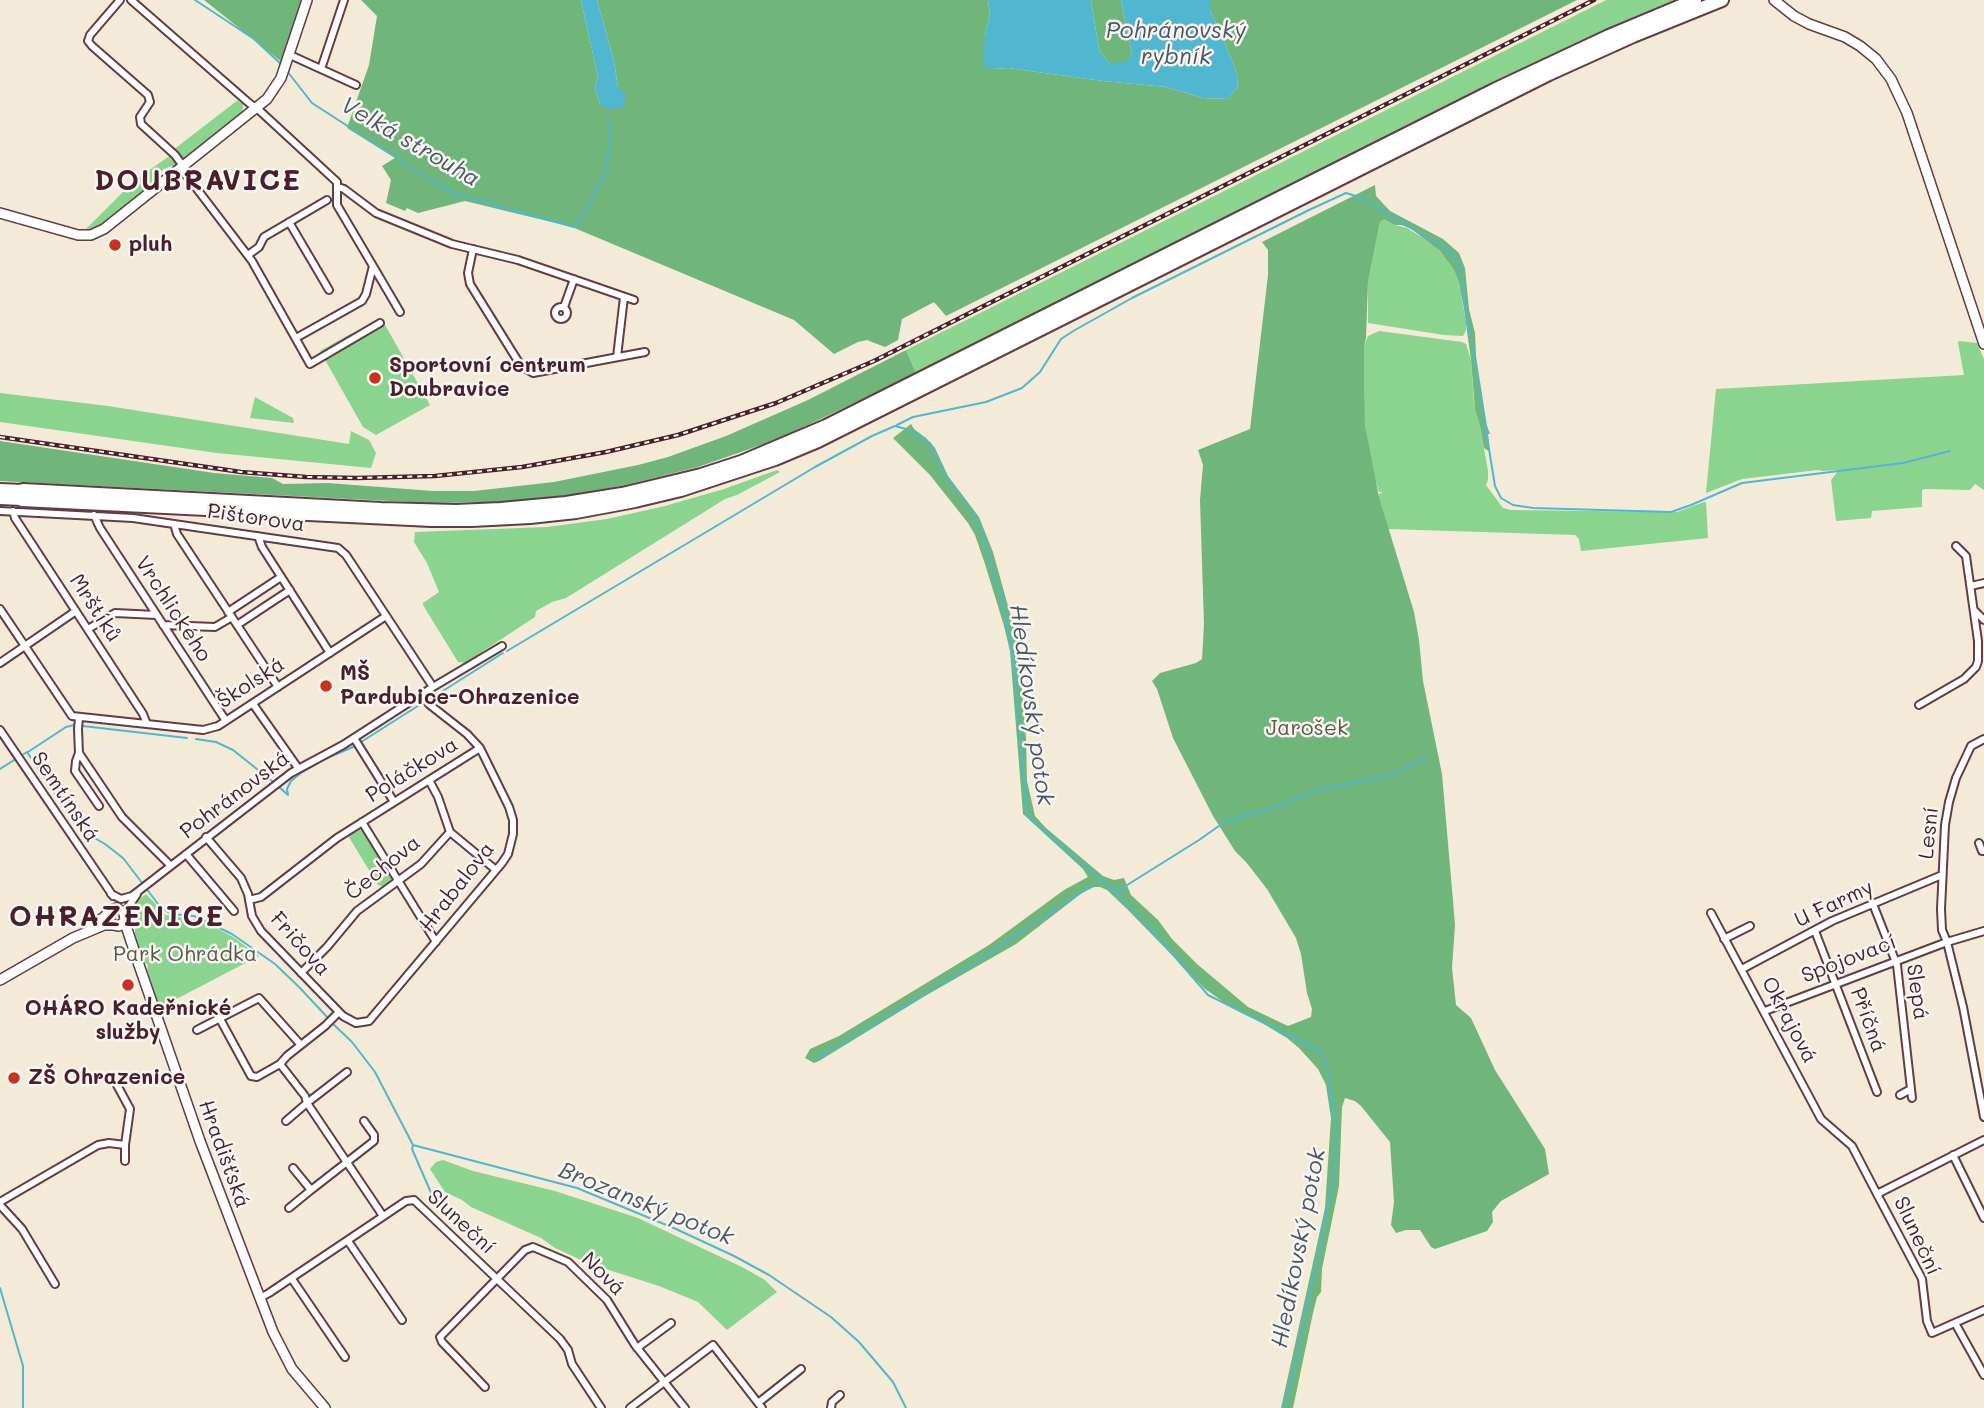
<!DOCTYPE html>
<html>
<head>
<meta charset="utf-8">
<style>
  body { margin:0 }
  canvas { display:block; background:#f3ead8 }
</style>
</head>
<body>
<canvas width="1984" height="1408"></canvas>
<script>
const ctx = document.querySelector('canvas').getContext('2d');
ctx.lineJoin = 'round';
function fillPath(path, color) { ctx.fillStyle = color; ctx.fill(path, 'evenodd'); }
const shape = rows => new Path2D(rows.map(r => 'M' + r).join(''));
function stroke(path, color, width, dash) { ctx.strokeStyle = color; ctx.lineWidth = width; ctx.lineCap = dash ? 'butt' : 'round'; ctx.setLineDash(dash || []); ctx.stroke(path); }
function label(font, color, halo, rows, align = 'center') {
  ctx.font = font + ' Mali,sans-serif'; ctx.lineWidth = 5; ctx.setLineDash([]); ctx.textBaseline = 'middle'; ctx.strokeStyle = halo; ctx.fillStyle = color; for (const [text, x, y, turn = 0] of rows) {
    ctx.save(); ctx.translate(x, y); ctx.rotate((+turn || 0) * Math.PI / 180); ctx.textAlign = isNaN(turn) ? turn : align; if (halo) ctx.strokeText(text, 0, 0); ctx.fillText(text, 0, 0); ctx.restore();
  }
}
const green = shape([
  [1606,0,1677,0,1606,29,1491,83,916,373,906,350],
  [238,100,240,103,242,102,243,104,242,116,186,160,182,160,173,150],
  [171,155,177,163,176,167,173,168,172,166,164,169,156,176,154,182,143,191,143,194,104,224,89,231,86,229,135,180],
  [1384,218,1395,225,1407,228,1423,238,1440,251,1454,270,1459,283,1466,322,1466,330,1463,336,1444,335,1368,323,1368,282,1380,222],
  [384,323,430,405,376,435,363,427,320,351,350,334],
  [1379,331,1462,342,1466,344,1471,360,1474,403,1480,426,1488,471,1488,480,1486,485,1503,508,1511,510,1677,512,1704,502,1706,502,1708,538,1581,551,1579,539,1575,535,1388,529,1379,497,1379,494,1383,492,1379,492,1373,471,1365,425,1364,346,1368,336],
  [1959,341,1977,343,1984,359,1984,490,1975,484,1970,490,1925,489,1922,490,1922,507,1872,511,1871,518,1836,521,1831,480,1839,470,1823,471,1818,470,1742,479,1706,493,1716,389,1964,375,1958,343],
  [0,393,108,406,349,444,351,431,369,440,376,453,371,468,217,453,0,422],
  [255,397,293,418,294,423,250,418],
  [777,470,780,472,737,495,725,499,566,598,552,602,536,611,535,617,465,663,458,662,423,605,423,603,439,592,427,563,414,542,415,532,547,527,607,519,665,506,724,489],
  [357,829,364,831,391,874,391,882,384,887,378,885,347,834],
  [146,894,166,915,203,921,233,937,259,956,159,1008,147,971,148,965,143,961,135,935,136,905,138,900],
  [443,1160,473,1171,555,1191,638,1218,742,1267,765,1280,777,1292,727,1330,698,1302,659,1286,590,1264,555,1248,541,1238,471,1207,462,1200,445,1192,430,1169,436,1162]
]);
const forest = shape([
  [204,0,304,0,283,63],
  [361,0,581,0,598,77,595,88,600,105,618,88,614,61,597,0,988,0,990,14,985,35,993,69,1008,68,1103,81,1166,87,1203,98,1228,99,1237,88,1238,78,1230,55,1210,10,1210,0,1577,0,946,316,934,302,902,319,898,340,885,347,867,340,858,342,834,354,794,320,572,227,465,201,418,213,407,208,405,211,386,203,391,180,382,166,395,158,347,128,369,65,377,16],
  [1091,0,1121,0,1132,54,1125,63,1109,63,1099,50],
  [1375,185,1376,196,1390,211,1443,239,1459,253,1465,268,1469,309,1475,333,1476,356,1487,426,1490,434,1488,434,1490,452,1484,448,1480,426,1475,409,1471,360,1464,309,1459,283,1454,270,1440,251,1423,238,1413,230,1402,225,1395,225,1384,219,1380,222,1368,282,1366,338,1364,346,1365,425,1379,497,1414,612,1419,640,1423,681,1442,774,1453,901,1455,925,1452,968,1456,1005,1471,1018,1495,1070,1545,1149,1549,1174,1501,1201,1492,1212,1493,1222,1487,1231,1435,1249,1431,1247,1420,1230,1406,1230,1396,1233,1391,1225,1394,1202,1390,1142,1361,1106,1355,1101,1345,1098,1342,1107,1339,1186,1322,1269,1321,1292,1317,1297,1313,1313,1293,1408,1281,1408,1325,1208,1331,1118,1326,1085,1318,1069,1299,1048,1287,1038,1262,1023,1232,1008,1204,988,1128,910,1107,890,1100,887,1094,887,1082,893,1016,944,925,996,819,1061,814,1063,805,1058,810,1049,839,1036,989,945,1064,890,1088,877,1083,869,1023,814,1010,651,1004,626,985,564,975,535,968,523,930,475,893,438,911,424,914,429,926,438,935,448,948,476,979,517,993,552,1018,642,1026,738,1027,781,1035,816,1046,828,1103,876,1114,880,1124,878,1131,895,1158,920,1172,939,1197,964,1248,1007,1288,1026,1311,1017,1312,1009,1307,993,1301,954,1296,938,1267,889,1246,862,1235,851,1213,816,1173,738,1157,689,1152,681,1160,673,1196,663,1202,659,1204,624,1200,500,1203,465,1198,450,1250,429,1268,275,1268,250,1262,242],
  [906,350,916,373,781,438,698,467,621,486,565,496,501,502,429,503,0,481,0,441,214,473,272,478,283,484,328,483,433,491,474,491,554,482,638,465,668,457,726,436,808,400]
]);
const water = shape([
  [581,0,597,0,614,61,618,88,626,94,623,108,615,108,612,110,600,105,595,88,598,77],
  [988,0,1091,0,1099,50,1109,63,1124,63,1132,54,1121,0,1210,0,1210,10,1230,55,1238,78,1237,88,1228,99,1203,98,1166,87,1103,81,1008,68,993,69,983,66,985,35,990,14]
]);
const stream = shape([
  [195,0,254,39,281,64],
  [287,71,312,103,445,189,459,195,574,227,590,203,603,176,608,158,610,138,608,119],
  [1472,344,1495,486,1501,498,1513,505,1533,508,1671,512,1691,505,1742,483,1903,463,1950,451],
  [897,425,913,417,986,402,1022,388,1040,372,1061,339,1075,330,1132,298,1309,210,1346,193,1359,197,1446,249,1454,256,1459,267,1470,337],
  [507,651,815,467,872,436,895,426,906,429,930,443,947,479,968,506,981,530,1003,606,1012,650,1027,814,1029,818,1102,880,1143,920,1208,995,1319,1050,1323,1057,1328,1070,1336,1131,1334,1177,1299,1346,1284,1408],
  [430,699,503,653],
  [196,739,216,742,233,750,272,781],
  [361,742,421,704],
  [28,752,66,727,74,725,187,738],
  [0,769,27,752,79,829,105,844,123,858,143,884],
  [279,787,288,795,287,789,291,781,301,773,325,759,353,747],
  [146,888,161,908,172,914,194,916,232,934,275,964,299,987,328,1018],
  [1116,892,1199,840,1226,821,1276,807,1320,789,1374,779,1396,773,1426,758],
  [331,1022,352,1042,375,1072,413,1145,577,1188,676,1229,734,1256,769,1275,831,1317,859,1342,893,1382,906,1408],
  [815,1060,978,961,1069,900,1102,880],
  [413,1145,412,1149,432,1195],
  [0,1288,23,1366,23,1408]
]);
const street = shape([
  [120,0,90,35,88,41,92,46,148,95,150,102,140,117,141,124,175,155,183,166],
  [131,0,249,103,260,111,337,182,337,205,373,266,366,294,362,301,296,338],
  [290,55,356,85],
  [321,69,344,0],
  [181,168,252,261,310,364,380,323],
  [338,187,344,189,376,213,452,244,518,260,634,300],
  [289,222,329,290],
  [473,249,468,273,470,284,521,366,533,373,645,352],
  [248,255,259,247,264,237,327,200],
  [373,266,400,312],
  '555 313a6 6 0 1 1 12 0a6 6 0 1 1-12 0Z',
  [564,307,574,279],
  [617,357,624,297],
  [0,511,133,518,338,548,346,555,433,687],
  [13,511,15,518,143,714,147,724],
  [94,515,100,528,226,721],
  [174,524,177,534,278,687],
  [258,536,262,547,330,653],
  [1971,586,1984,583],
  [0,609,72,716,203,730,218,726,386,616],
  [1975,611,1984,620],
  [228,612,281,577],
  [163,625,215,627,232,617],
  [237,625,290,590],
  [88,629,115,613,156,615],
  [0,663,76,611],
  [253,704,298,768],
  [1919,705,1964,679,1976,667,1978,661,1978,641,1966,556,1956,546],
  [79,718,78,729,79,753,122,817,171,866],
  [0,730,113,896],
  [354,738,394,802],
  [79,753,76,761,75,771,99,806],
  [362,822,436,942],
  [450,832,496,870],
  [206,837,241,878,248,894,252,916,261,931,343,1016,356,1023,369,1021,502,863,508,854,513,834,513,820,509,807,480,748,467,734,430,705,421,694],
  [1979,843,1982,851,1984,851],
  [186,854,234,911],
  [111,894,121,899,132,896,291,773,343,745,433,687,502,646],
  [249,900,261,897,337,838,480,748],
  [1873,904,1897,965,1912,1098],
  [1711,913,1821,1119,1852,1146,1877,1194,1922,1279,1927,1321,1932,1333,1984,1310],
  [126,915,127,909,137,894],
  [1815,931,1877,1092],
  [1984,931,1947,942,1963,1007,1984,1117],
  [1724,939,1750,926],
  [1742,969,1832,921,1942,875],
  [301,973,327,947,357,911,421,864,450,832,438,797,429,780],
  [1765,1011,1947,942,1942,930,1941,909,1945,825,1949,802,1956,778,1971,746,1984,739],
  [220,1019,251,1076,257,1077,280,1064,305,1096,307,1103,286,1121],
  [197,1030,259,998,300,1044],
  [280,1064,287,1056,325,1026,339,1012],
  [347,1072,307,1103,383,1216],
  [117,1085,130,1109,125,1145],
  [1900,1095,1911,1089],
  [1953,1155,1984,1218],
  [311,1190,374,1141,374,1135,364,1121],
  [1877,1194,1984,1140],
  [0,1202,98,1145,109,1143,125,1145,125,1161],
  [0,1205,22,1229,55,1284],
  [289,1208,311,1190,293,1168],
  [348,1241,402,1320],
  [292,1279,345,1357],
  [260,1298,269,1293,406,1201,414,1200,560,1339,568,1350,572,1364,601,1408],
  [1955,1323,1984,1375],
  [637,1348,671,1323],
  [485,1387,442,1342,440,1337,525,1250,533,1247,568,1262,607,1300,635,1345,685,1408],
  [758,1403,801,1369],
  [630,1408,713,1345,762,1408],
  [831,1408,832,1402,840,1395]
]);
const secondary = shape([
  [1774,0,1794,16,1809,24,1845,37,1860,46,1876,59,1891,79,1907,113,1984,344],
  [0,213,78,235,91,235,104,229,267,99,281,78,307,0],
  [126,919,127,929,139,965,200,1141,273,1332,292,1369,325,1408],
  [91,924,103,918,111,910,116,908,124,912,125,921,119,926,113,925,108,919,108,913],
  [0,980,73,938,104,925,113,925]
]);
const primary = shape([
  [0,489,23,490],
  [0,499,22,500]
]);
const highway = shape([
  [23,490,381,509,456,511,501,509,566,503,622,494,701,475,741,462,826,426,1494,90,1609,36,1695,0],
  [22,500,431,520,472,520,530,517,576,512,635,501,681,490,775,459,818,441,1549,74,1633,36,1722,0]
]);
const rail = shape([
  [0,437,241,472,306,477,357,478,435,476,522,467,606,452,678,435,776,403,874,361,1594,0]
]);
const markers = [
  [115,245,7,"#c8321e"],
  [375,378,7,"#c8321e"],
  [326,686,7,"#c8321e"],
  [128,985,7,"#c8321e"],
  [14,1078,7,"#c8321e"]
];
const poiNames = [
  ["pluh",129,245],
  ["Sportovní centrum",389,366],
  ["Doubravice",389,390],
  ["MŠ",340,674],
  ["Pardubice-Ohrazenice",340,698],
  ["OHÁRO Kadeřnické",128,1009,"center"],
  ["služby",128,1033,"center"],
  ["ZŠ Ohrazenice",28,1078]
];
const streetNames = [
  ["Pištorova",256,518,8],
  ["Mrštíků",95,608,57],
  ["Vrchlického",173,609,57],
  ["Školská",251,683,-33],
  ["Poláčkova",412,770,-32],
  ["Pohránovská",235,795,-37],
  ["Semtínská",65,797,56],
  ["Lesní",1929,833,-84],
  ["Čechova",383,868,-39],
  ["Hrabalova",457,887,-52],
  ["U Farmy",1834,904,-25],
  ["Fričova",300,944,48],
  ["Spojovací",1849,959,-21],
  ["Slepá",1917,992,82],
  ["Okrajová",1789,1020,62],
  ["Příčná",1868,1020,70],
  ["Hradišťská",224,1154,70],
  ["Sluneční",461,1222,43],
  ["Sluneční",1917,1236,65],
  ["Nová",603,1274,45]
];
const parkNames = [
  ["Jarošek",1307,729],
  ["Park Ohrádka",185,955]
];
const waterNames = [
  ["Pohránovský",1176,31],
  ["rybník",1176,57],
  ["Velká strouha",410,142,30],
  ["Hledíkovský potok",1031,705,82],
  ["Brozanský potok",646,1204,22],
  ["Hledíkovský potok",1299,1248,-79]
];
const districtNames = [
  ["DOUBRAVICE",198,181],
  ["OHRAZENICE",117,917]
];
fillPath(green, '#8bd48f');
fillPath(forest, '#70b67a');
fillPath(water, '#51b7d0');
stroke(stream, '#51b7d0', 2);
stroke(street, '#633d45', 10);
stroke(secondary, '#633d45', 12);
stroke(primary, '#633d45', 14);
stroke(highway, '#633d45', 16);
stroke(street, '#fff', 6);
stroke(secondary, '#fff', 9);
stroke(primary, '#fff', 10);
stroke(highway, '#fff', 12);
stroke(rail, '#4a1f2b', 4.5);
stroke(rail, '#f6f6f2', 2, [5]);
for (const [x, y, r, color] of markers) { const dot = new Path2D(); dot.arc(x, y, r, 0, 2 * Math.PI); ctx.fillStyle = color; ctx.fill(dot); stroke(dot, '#f6f6f2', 2.5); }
label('bold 21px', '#4a1f2b', '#f6f6f2', poiNames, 'left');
label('21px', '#4a1f2b', '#f6f6f2', streetNames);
label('21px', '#5e5549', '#f6f6f2', parkNames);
label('italic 23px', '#4c5465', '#f6f6f2', waterNames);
ctx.letterSpacing = '2px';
label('bold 28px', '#4a1f2b', '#f6f6f2', districtNames);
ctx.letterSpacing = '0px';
</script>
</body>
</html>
